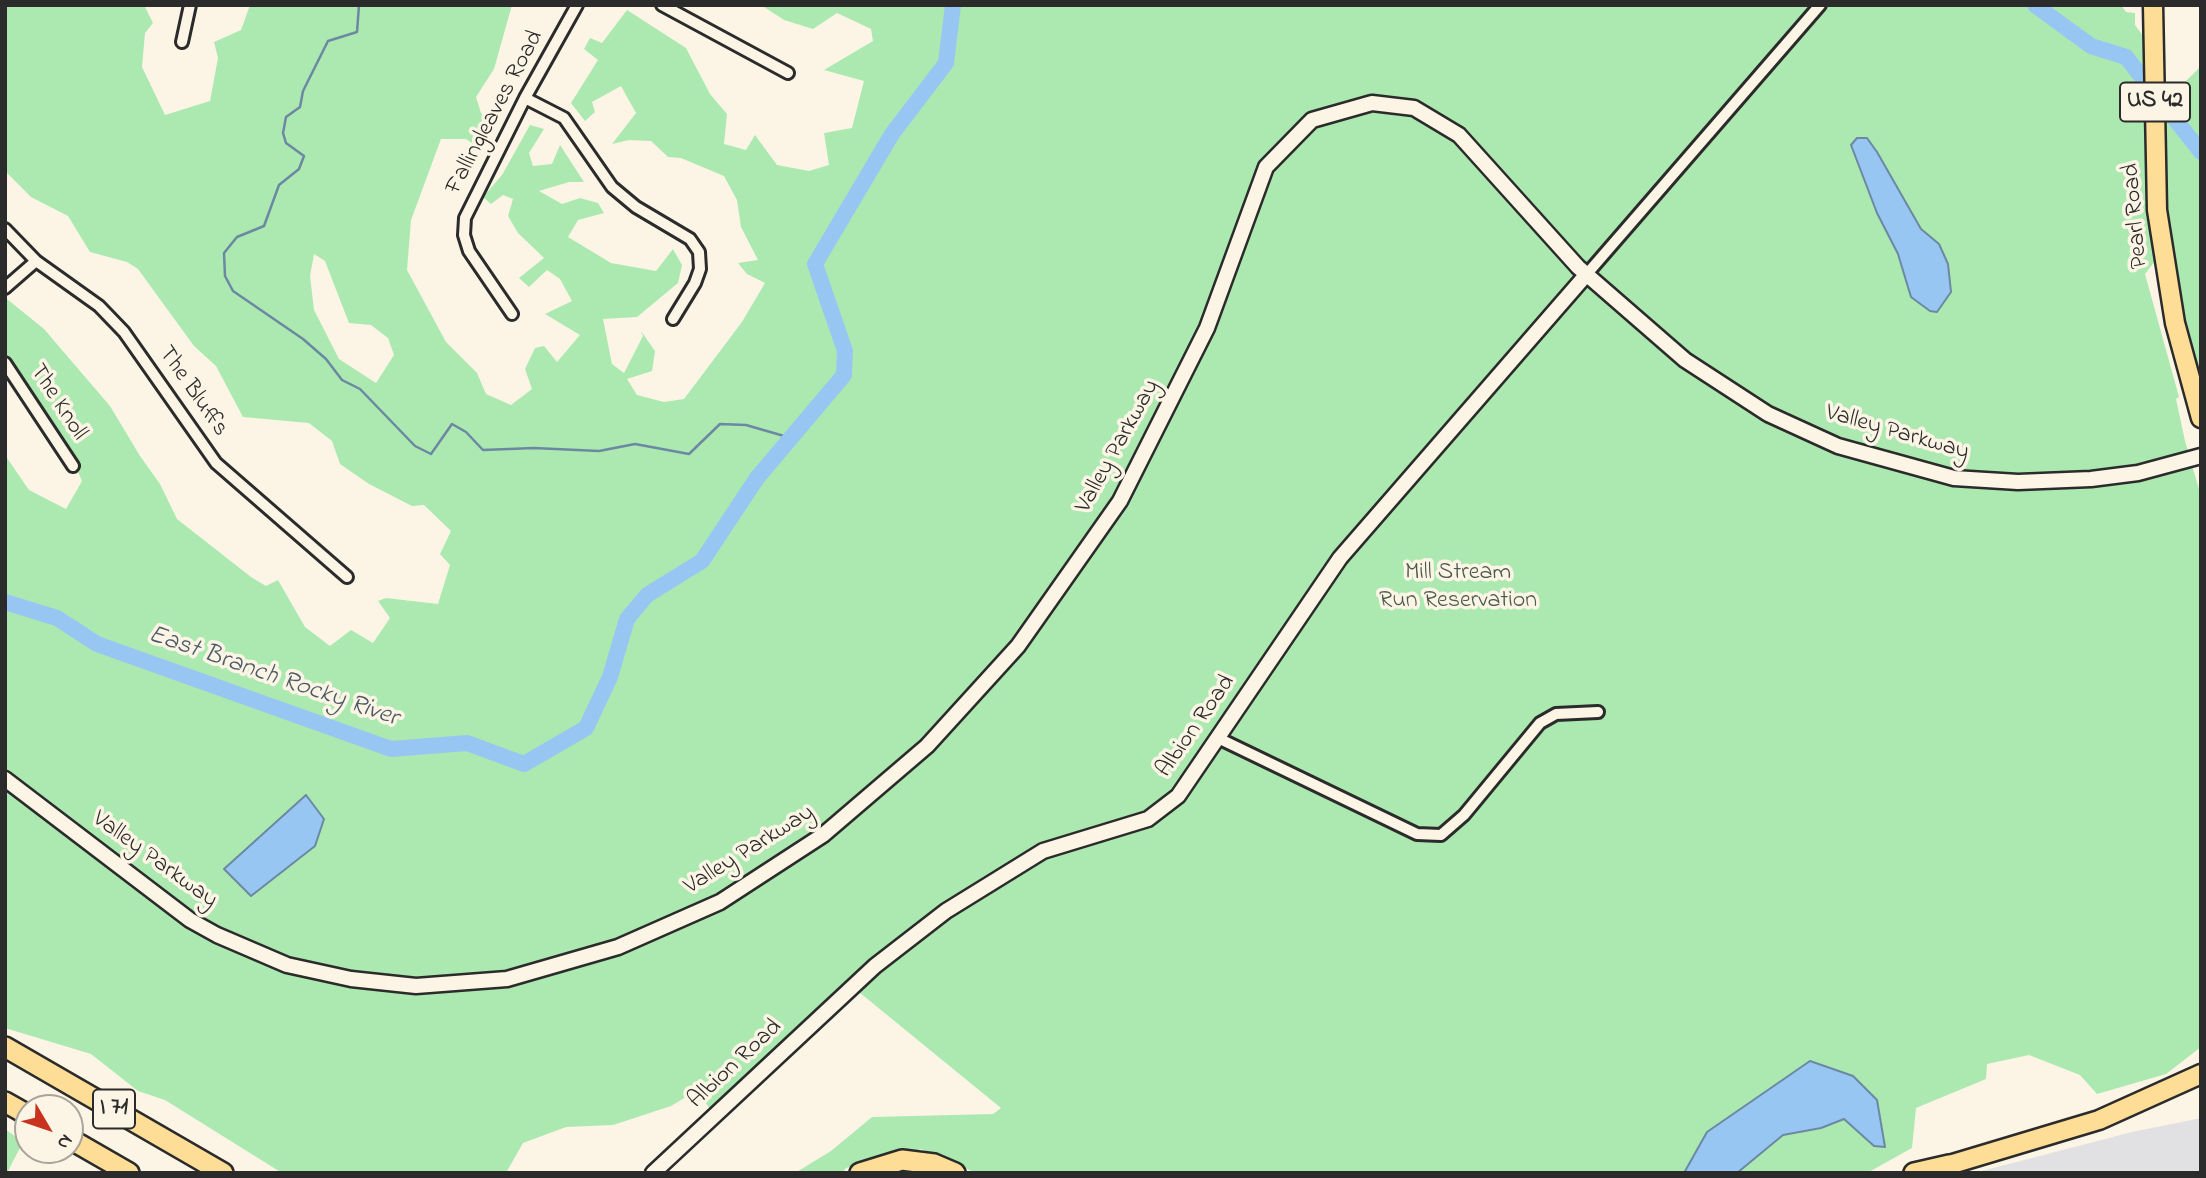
<!DOCTYPE html>
<html>
<head>
<meta charset="utf-8">
<style>
  body { margin:0 }
  #map { position:relative; width:2206px; height:1178px; overflow:hidden; background:#fcf5e5; font-family:"Indie Flower",sans-serif }
  canvas { display:block }
  .frame { position:absolute; inset:0; border:7px solid #2b2b2b; pointer-events:none }
  .north { position:absolute; left:14px; top:1094px; width:70px; height:70px; box-sizing:border-box; background:#fcf5e5; border:2px solid #a8a49b; border-radius:50%; rotate:129deg; font-size:19px; font-weight:700; line-height:28px; text-align:center; color:#2b2b2b }
  .north::after { content:''; display:block; margin:auto; width:24px; height:32px; background:#c8321e; clip-path:polygon(50% 0,100% 100%,50% 72%,0 100%) }
</style>
</head>
<body>
<div id="map">
<canvas width="2206" height="1178"></canvas>
<div class="frame"></div>
<div class="north">N</div>
</div>
<script>
const ctx = document.querySelector('canvas').getContext('2d');
ctx.lineJoin = 'round';
function fillPath(path, color) { ctx.fillStyle = color; ctx.fill(path, 'evenodd'); }
const shape = rows => new Path2D(rows.map(r => 'M' + r).join(''));
function stroke(path, color, width, dash) { ctx.strokeStyle = color; ctx.lineWidth = width; ctx.lineCap = dash ? 'butt' : 'round'; ctx.setLineDash(dash || []); ctx.stroke(path); }
function label(font, color, halo, rows, align = 'center') {
  ctx.font = font + ' "Indie Flower",sans-serif'; ctx.lineWidth = 7; ctx.setLineDash([]); ctx.textBaseline = 'middle'; ctx.strokeStyle = halo; ctx.fillStyle = color; for (const [text, x, y, turn = 0] of rows) {
    ctx.save(); ctx.translate(x, y); ctx.rotate((+turn || 0) * Math.PI / 180); ctx.textAlign = isNaN(turn) ? turn : align; if (halo) ctx.strokeText(text, 0, 0); ctx.fillText(text, 0, 0); ctx.restore();
  }
}
const built = shape([
  [2201,1118,2201,1173,1974,1173,2132,1132]
]);
const green = shape([
  [5,5,144,5,153,23,145,33,142,67,165,115,210,101,218,58,214,42,241,30,250,5,512,5,494,69,476,97,481,113,495,126,482,150,466,139,441,139,411,220,407,270,446,342,477,373,486,394,511,405,532,389,525,369,535,348,544,346,557,362,580,335,545,314,572,301,560,279,547,270,529,287,519,278,544,258,518,233,508,216,513,199,503,195,491,204,483,197,502,175,530,125,544,129,529,153,533,166,552,164,560,145,584,182,569,182,539,191,562,204,580,198,598,203,604,213,578,220,568,237,611,263,656,271,673,249,682,265,678,283,637,317,603,319,612,364,624,373,643,336,641,331,655,351,652,371,627,379,637,395,664,402,684,399,742,322,765,283,747,274,738,263,758,260,741,227,737,200,724,176,681,158,668,157,651,141,629,140,612,144,636,113,621,86,592,102,595,112,585,121,571,103,598,60,584,49,590,38,602,43,627,10,686,48,710,94,727,114,724,144,746,150,755,135,777,165,809,171,829,165,824,133,852,128,864,81,824,70,873,41,871,29,837,13,813,29,784,20,761,5,2121,5,2126,12,2135,13,2135,25,2143,36,2143,58,2157,69,2157,87,2181,86,2201,66,2201,383,2179,319,2162,252,2145,274,2179,397,2176,399,2185,441,2201,496,2201,1047,2166,1074,2097,1094,2080,1075,2029,1055,1987,1064,1986,1079,1916,1108,1912,1148,1867,1173,976,1173,921,1149,846,1168,842,1173,795,1173,831,1151,872,1117,993,1114,1001,1108,854,988,716,1116,696,1091,671,1106,613,1125,566,1127,523,1143,506,1173,282,1173,165,1100,138,1091,91,1054,5,1028,5,455,29,490,66,509,82,481,69,451,5,355,5,301,7,299,44,329,110,406,140,456,160,484,177,519,251,577,266,586,278,580,305,627,330,646,351,630,373,643,390,618,378,601,386,598,438,604,450,565,440,554,451,531,424,505,412,506,369,484,340,464,332,441,309,423,243,417,216,366,194,346,138,269,127,262,90,252,68,216,31,197,5,171],
  [314,254,325,261,349,323,371,325,388,338,394,355,376,383,339,359,314,310,310,276],
  [5,1129,23,1142,7,1173,5,1173]
]);
const water = shape([
  [1857,138,1867,138,1877,152,1921,229,1939,244,1948,264,1951,292,1937,312,1930,311,1911,297,1898,254,1877,213,1851,145,1857,138],
  [306,795,324,819,315,846,251,896,224,869,306,795],
  [1810,1061,1853,1076,1877,1100,1885,1147,1874,1146,1844,1119,1821,1128,1783,1135,1737,1173,1684,1173,1707,1132,1810,1061]
]);
const stream = shape([
  [359,5,357,32,328,41,303,91,300,107,286,117,283,133,286,143,304,156,299,169,279,185,264,226,237,237,224,253,225,276,233,291,303,339,326,359,342,380,360,389,415,446,431,454,452,424,466,432,483,450,534,448,599,451,635,444,689,454,720,424,746,425,791,438]
]);
const river = shape([
  [2035,5,2091,46,2126,57,2201,152],
  [5,602,57,618,97,644,391,749,467,743,524,764,586,728,610,677,627,619,647,595,702,561,757,478,844,375,845,351,815,264,892,134,946,63,953,5]
]);
const minor = shape([
  [662,5,788,73],
  [182,42,190,5],
  [525,98,564,118,612,187,636,207,690,239,699,252,700,269,695,283,673,319],
  [5,229,36,261,99,306,124,332,216,463,347,577],
  [1586,275,1820,5],
  [5,288,36,261],
  [512,314,469,251,464,235,465,218,525,98,577,5],
  [5,363,73,466],
  [1218,738,1417,834,1441,835,1464,815,1540,723,1556,714,1598,712]
]);
const tertiary = shape([
  [5,779,190,920,217,935,287,965,351,979,416,986,507,979,618,947,720,902,823,835,927,746,1018,646,1120,501,1207,328,1266,167,1312,120,1372,103,1414,108,1459,135,1578,267,1685,360,1768,414,1838,446,1954,478,2018,482,2091,479,2138,473,2201,456],
  [653,1173,875,966,946,911,1043,851,1148,819,1178,796,1340,558,1586,275]
]);
const primary = shape([
  [2153,5,2157,210,2175,323,2201,418],
  [1949,1165,2099,1120,2201,1074]
]);
const motorway = shape([
  [5,1047,223,1173],
  [5,1102,28,1115],
  [70,1139,129,1173],
  [860,1173,902,1160,934,1164,955,1173],
  [1914,1173,1949,1165]
]);
const shields = [
  [2155,102,70],
  [114,1109,42]
];
const shieldNames = [
  ["US 42",2155,102],
  ["I 71",114,1109]
];
const streetNames = [
  ["Fallingleaves Road",496,113,-62],
  ["Pearl Road",2137,216,-95],
  ["The Bluffs",192,392,55],
  ["The Knoll",57,403,57],
  ["Valley Parkway",1897,434,16],
  ["Valley Parkway",1119,447,-61],
  ["Albion Road",1197,727,-55],
  ["Valley Parkway",750,851,-32],
  ["Valley Parkway",154,861,36],
  ["Albion Road",736,1065,-43]
];
const parkNames = [
  ["Mill Stream",1458,574],
  ["Run Reservation",1458,602]
];
const waterNames = [
  ["East Branch Rocky River",273,678,19]
];
fillPath(built, '#e1e1e4');
fillPath(green, '#abe9b0');
fillPath(water, '#98c6f3');
stroke(water, '#6c88a3', 2);
stroke(stream, '#6c88a3', 2.5);
stroke(river, '#98c6f3', 16);
stroke(minor, '#2b2b2b', 16);
stroke(tertiary, '#2b2b2b', 19);
stroke(primary, '#2b2b2b', 23);
stroke(motorway, '#2b2b2b', 24);
stroke(minor, '#fcf5e5', 10);
stroke(tertiary, '#fcf5e5', 14);
stroke(primary, '#fedd96', 18);
stroke(motorway, '#fedd96', 19);
for (const [x, y, w] of shields) { const box = new Path2D(); box.roundRect(x - w / 2, y - 19.5, w, 39, 5); ctx.fillStyle = '#fcf5e5'; ctx.fill(box); stroke(box, '#2b2b2b', 2); }
label('bold 23px', '#2b2b2b', null, shieldNames);
label('24px', '#2b2b2b', '#fcf5e5', streetNames);
label('24px', '#4b5a4c', '#fcf5e5', parkNames);
label('italic 26px', '#4c5a67', '#fcf5e5', waterNames);
</script>
</body>
</html>
